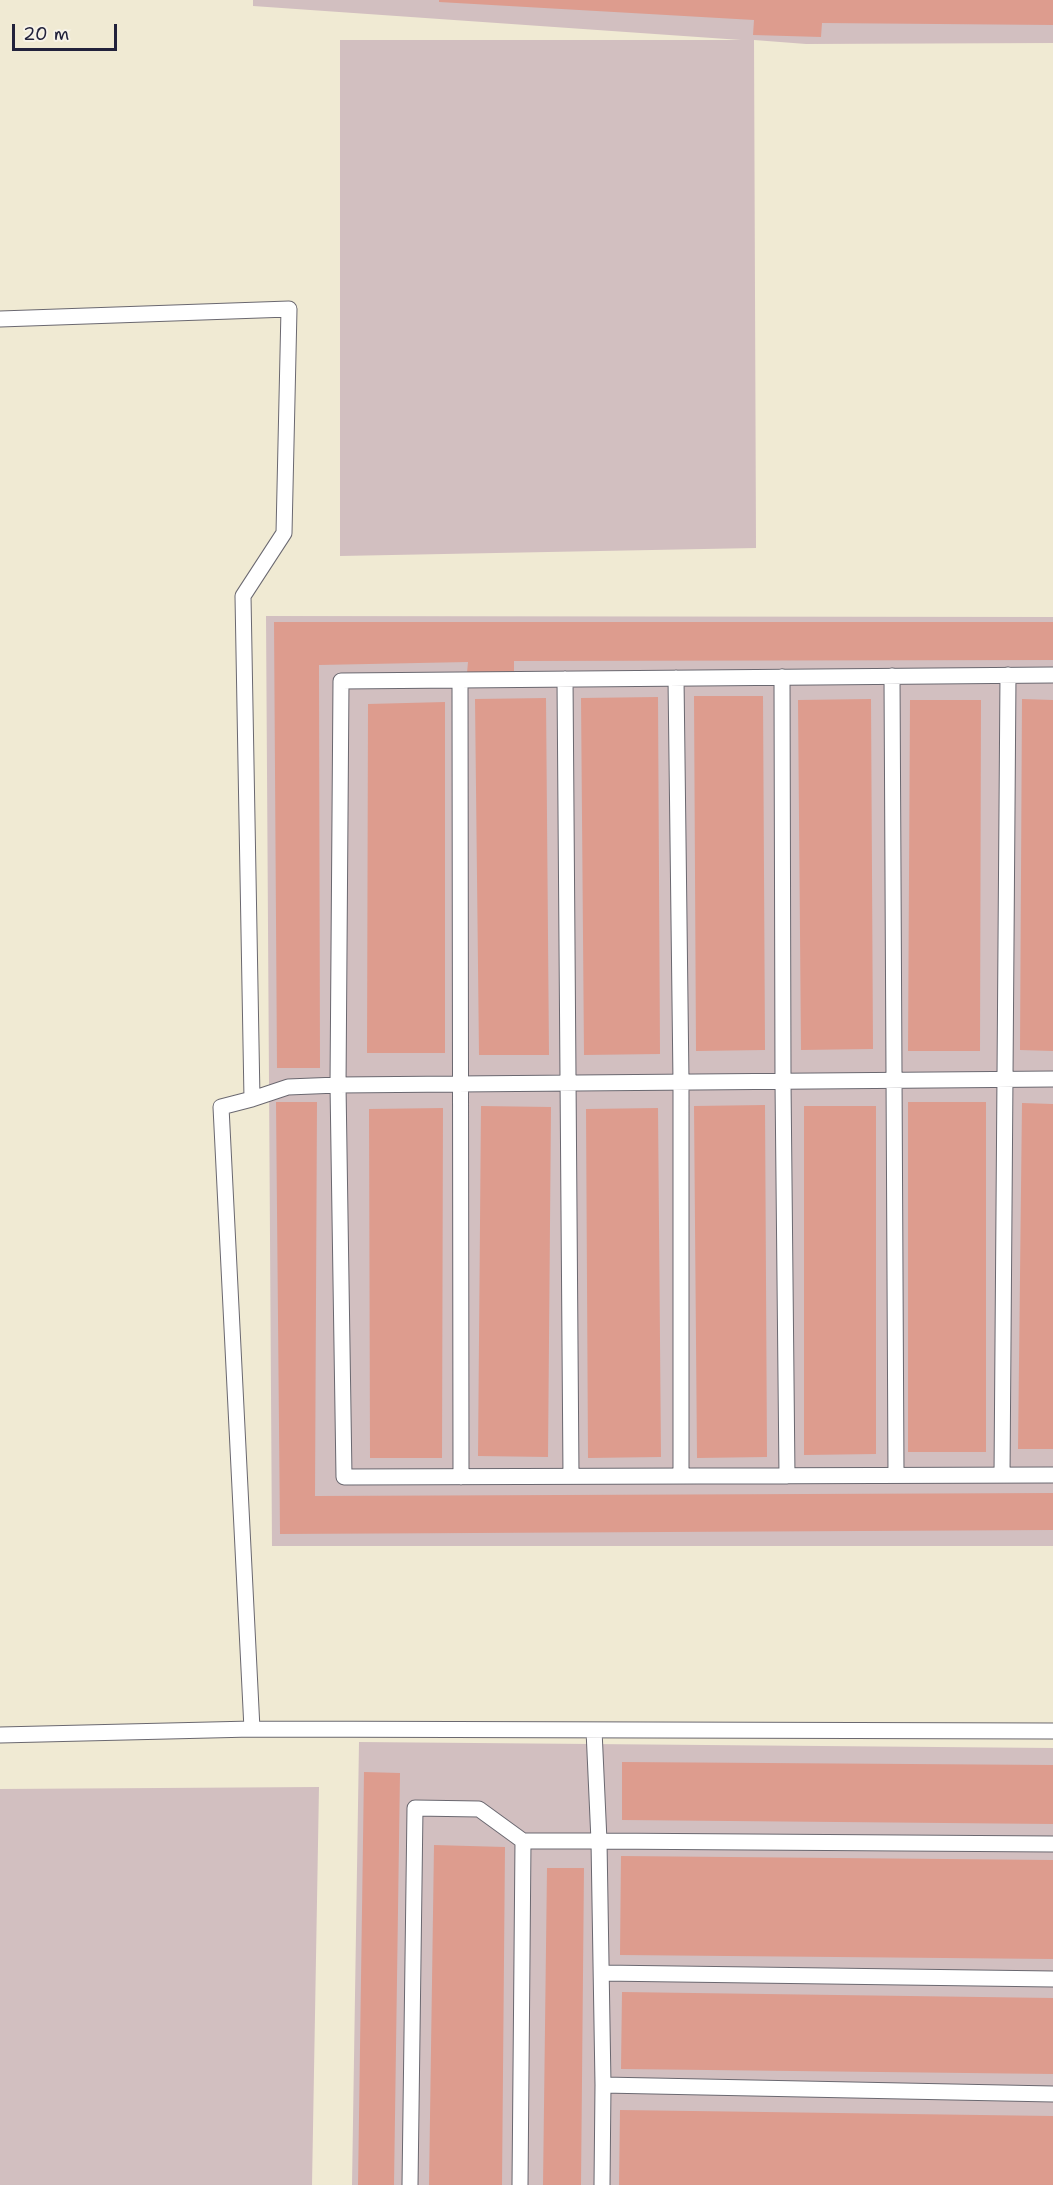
<!DOCTYPE html>
<html>
<head>
<meta charset="utf-8">
<style>
  body { margin:0 }
  #map { position:relative; width:1053px; height:2185px; overflow:hidden; background:#f0ead3; font-family:"Shantell Sans",sans-serif }
  canvas { display:block }
  .scale { position:absolute; left:12px; top:24px; width:105px; height:27px; box-sizing:border-box; border:3px solid #22223b; border-top:0; padding-left:8px; font-size:18px; line-height:21px; white-space:nowrap; color:#22223b; -webkit-text-stroke:4px #f7f3e8; paint-order:stroke }
</style>
</head>
<body>
<div id="map">
<canvas width="1053" height="2185"></canvas>
<div class="scale">20 m</div>
</div>
<script>
const ctx = document.querySelector('canvas').getContext('2d');
ctx.lineJoin = 'round';
function fillPath(path, color) { ctx.fillStyle = color; ctx.fill(path, 'evenodd'); }
const shape = rows => new Path2D(rows.map(r => 'M' + r).join(''));
function stroke(path, color, width, dash) { ctx.strokeStyle = color; ctx.lineWidth = width; ctx.lineCap = dash ? 'butt' : 'round'; ctx.setLineDash(dash || []); ctx.stroke(path); }
const industrial = shape([
  [253,0,1053,0,1053,43,806,44,754,40,756,548,340,556,340,40,741,40,253,6],
  [266,616,1053,617,1053,1546,272,1546],
  [359,1742,1053,1748,1053,2185,352,2185],
  [319,1787,312,2185,0,2185,0,1789]
]);
const building = shape([
  [439,0,1053,0,1053,25,822,23,821,37,753,35,754,20,439,2],
  [274,622,1053,622,1053,660,514,661,514,673,467,673,468,662,319,665,320,1068,277,1068],
  [694,696,763,696,765,1050,696,1051],
  [658,697,660,1054,584,1055,581,698],
  [546,698,549,1055,479,1055,475,699],
  [871,699,873,1049,801,1050,798,700],
  [1022,699,1053,700,1053,1051,1020,1050],
  [910,700,981,700,980,1051,908,1051],
  [445,702,445,1053,367,1053,368,704],
  [276,1102,317,1102,315,1496,1053,1493,1053,1530,280,1534],
  [908,1102,986,1102,986,1452,908,1452],
  [1022,1103,1053,1104,1053,1449,1018,1449],
  [765,1105,767,1457,697,1458,694,1106],
  [481,1106,551,1107,548,1457,478,1456],
  [804,1106,876,1106,876,1454,804,1455],
  [443,1108,442,1458,370,1458,369,1109],
  [658,1108,661,1457,588,1458,586,1109],
  [622,1762,1053,1765,1053,1824,622,1820],
  [364,1772,400,1773,394,2185,358,2185],
  [434,1845,505,1847,502,2185,429,2185],
  [621,1856,1053,1860,1053,1959,620,1955],
  [547,1868,584,1868,581,2185,543,2185],
  [622,1992,1053,1998,1053,2074,621,2069],
  [620,2110,1053,2116,1053,2185,619,2185]
]);
const service = shape([
  [0,319,289,309,284,533,243,596,252,1099,221,1107,252,1729],
  [1053,675,341,681,338,1085,344,1477,1053,1475],
  [892,676,896,1475],
  [782,677,783,1082,787,1476],
  [676,678,681,1082,681,1476],
  [565,679,571,1476],
  [460,680,461,1477],
  [252,1099,288,1087,338,1085,1053,1079],
  [1002,1475,1008,675],
  [0,1735,252,1729,1053,1731],
  [602,1973,1053,1979],
  [603,2085,1053,2094],
  [410,2185,415,1808,479,1809,523,1841,599,1841,594,1730],
  [520,2185,523,1841],
  [602,2185,603,2085,599,1841,1053,1844]
]);
fillPath(industrial, '#d2bfc0');
fillPath(building, '#dd9c8e');
stroke(service, '#6a6870', 17);
stroke(service, '#fff', 15);
</script>
</body>
</html>
